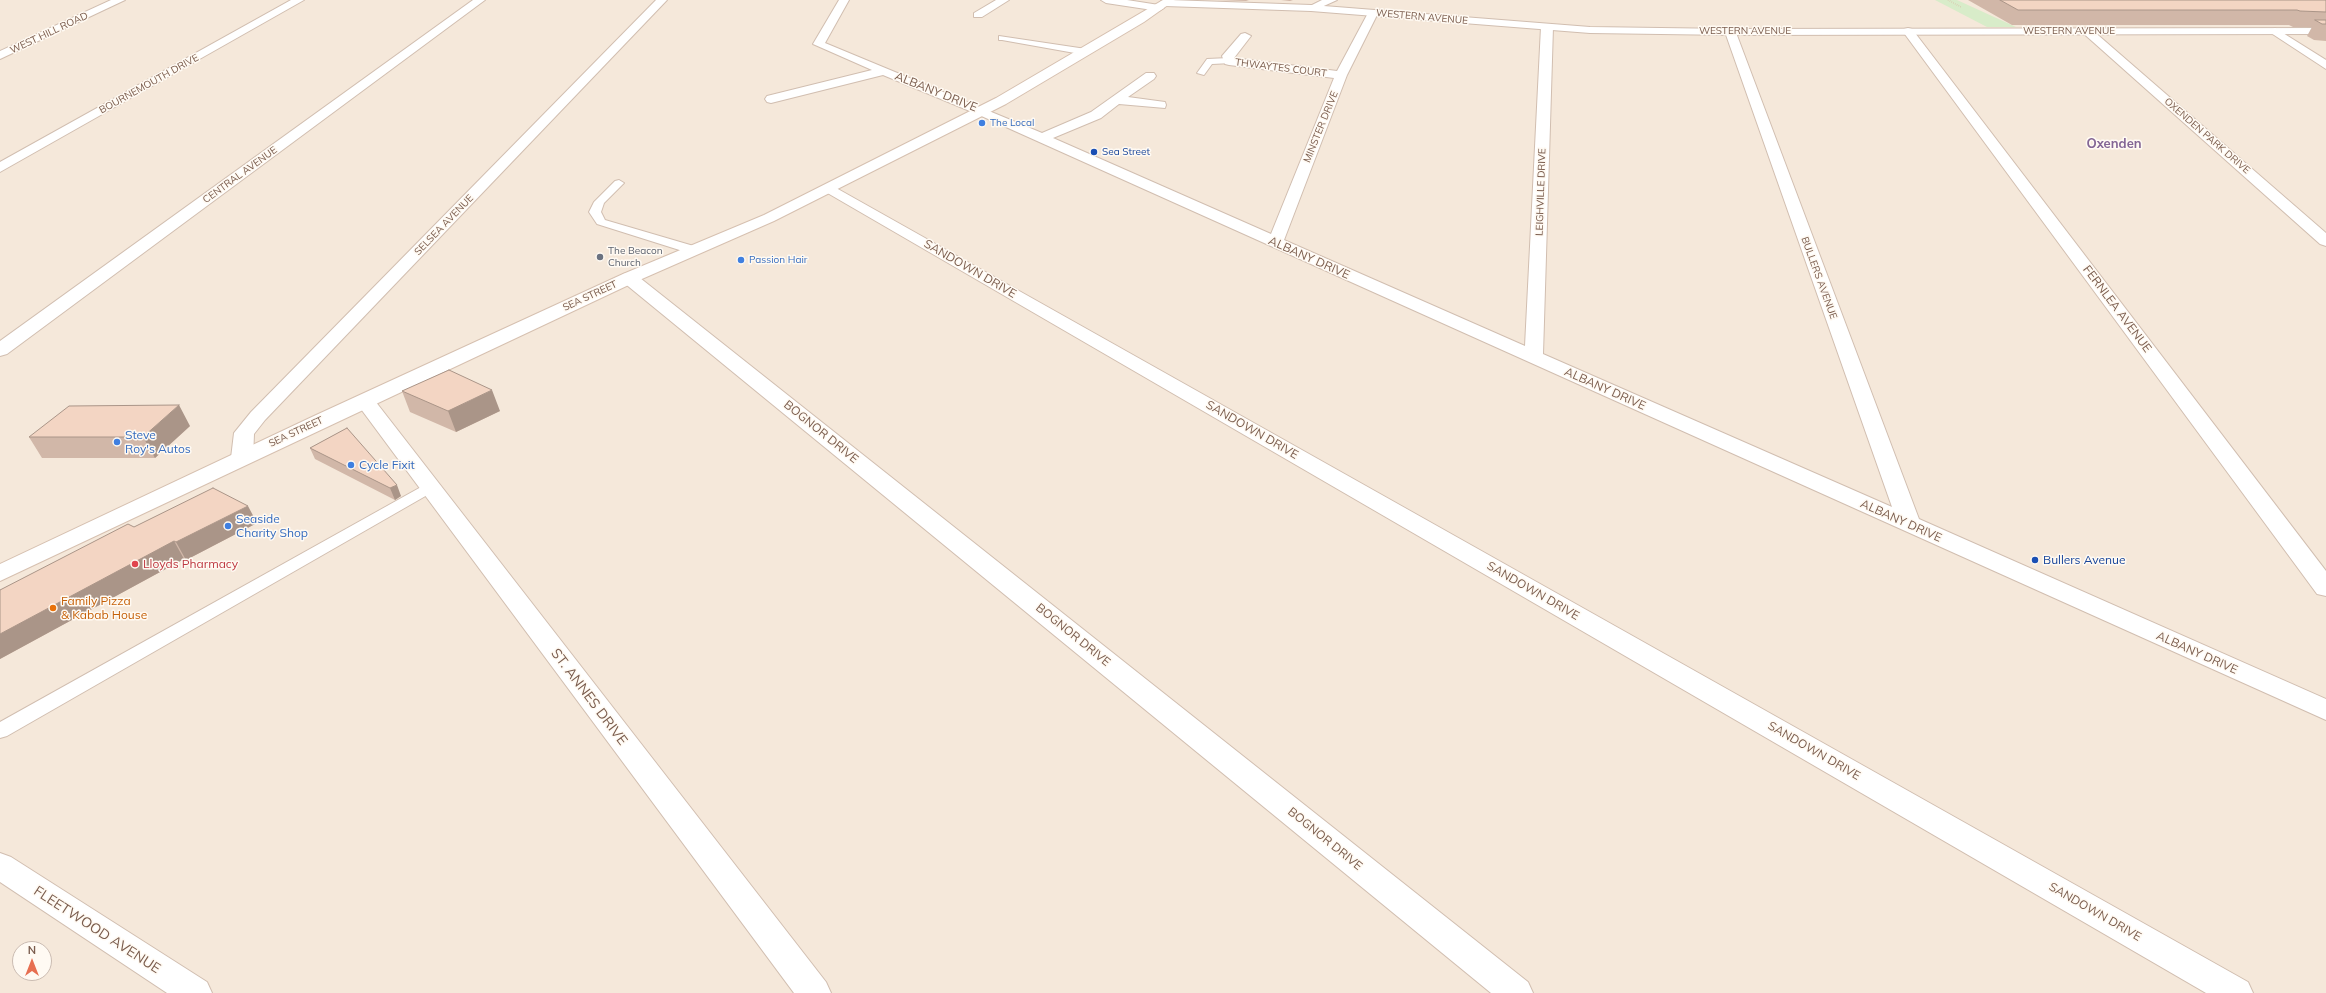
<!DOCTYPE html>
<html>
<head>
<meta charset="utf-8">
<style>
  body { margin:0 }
  #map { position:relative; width:2326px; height:993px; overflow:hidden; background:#fdf6ec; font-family:Mulish,sans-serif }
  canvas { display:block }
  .north { position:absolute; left:12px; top:941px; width:40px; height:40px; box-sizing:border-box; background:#fffaf3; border:1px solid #cabbb1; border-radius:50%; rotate:0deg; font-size:11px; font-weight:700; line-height:16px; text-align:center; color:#7a5c4d }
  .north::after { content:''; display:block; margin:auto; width:14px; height:18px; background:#e76f51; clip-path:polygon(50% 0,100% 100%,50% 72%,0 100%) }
</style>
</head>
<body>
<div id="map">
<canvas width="2326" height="993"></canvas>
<div class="north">N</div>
</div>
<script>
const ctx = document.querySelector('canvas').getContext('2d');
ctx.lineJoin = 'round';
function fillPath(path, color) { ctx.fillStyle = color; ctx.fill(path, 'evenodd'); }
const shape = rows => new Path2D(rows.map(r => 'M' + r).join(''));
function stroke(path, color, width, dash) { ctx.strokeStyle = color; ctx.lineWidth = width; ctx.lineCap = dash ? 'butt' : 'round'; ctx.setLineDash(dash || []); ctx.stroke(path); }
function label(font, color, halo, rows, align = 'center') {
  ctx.font = font + ' Mulish,sans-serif'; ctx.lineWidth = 3; ctx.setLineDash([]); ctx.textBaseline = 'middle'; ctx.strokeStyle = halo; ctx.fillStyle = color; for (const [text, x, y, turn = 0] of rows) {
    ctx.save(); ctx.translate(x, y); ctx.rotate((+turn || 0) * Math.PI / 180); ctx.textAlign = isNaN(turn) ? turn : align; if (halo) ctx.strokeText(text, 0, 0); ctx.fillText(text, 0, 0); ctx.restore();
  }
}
const residential = shape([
  [0,0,2326,0,2326,993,0,993],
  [20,949,44,949,44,973,20,973]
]);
const green = shape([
  [1935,0,1957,0,2016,27,1987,27]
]);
const path = shape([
  [1948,0,1961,7]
]);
const service = shape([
  [999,36,1086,49,1090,52,1086,55,1002,40,999,40,999,36],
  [1229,58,1232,59,1232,63,1212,64,1204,75,1197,73,1207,59,1229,58],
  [619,180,624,183,604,203,601,212,605,220,697,247,699,250,697,253,689,253,597,224,589,212,594,202,615,181,619,180],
  [430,482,436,484,438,487,436,490,7,736,0,738,0,722,430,482]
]);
const minor = shape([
  [111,0,125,0,0,59,0,51,111,0],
  [291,0,304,0,0,172,0,162,291,0],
  [473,0,485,0,7,354,0,356,0,341,473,0],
  [656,0,667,0,265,420,254,434,253,458,249,462,242,464,235,462,231,458,234,433,251,412,656,0],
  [839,0,849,0,825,43,1042,133,1091,112,1146,73,1154,73,1156,76,1154,79,1128,97,1165,102,1166,105,1165,108,1119,104,1101,118,1053,138,1271,234,1334,78,1229,65,1225,64,1222,56,1241,34,1245,33,1251,36,1234,58,1337,71,1368,13,1369,11,1377,11,1378,13,1347,75,1284,240,1525,346,1541,27,1543,25,1551,25,1553,27,1543,354,1892,507,1725,32,1727,30,1735,30,1919,519,2326,699,2326,720,977,114,883,75,771,103,767,102,765,99,767,96,872,70,813,44,839,0],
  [996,0,1009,0,982,17,974,17,974,13,996,0],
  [1101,0,1127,0,1159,5,1164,8,1159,11,1106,3,1101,0],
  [1322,0,1337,0,1315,10,1311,11,1306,8,1322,0],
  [1908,28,1912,29,2326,571,2326,596,2317,594,1904,33,1904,29,1908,28],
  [2087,28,2091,29,2326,233,2326,246,2320,244,2083,33,2081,31,2087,28],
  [2275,28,2326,60,2326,69,2271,33,2269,31,2275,28],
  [829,184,2248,982,2253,993,2206,993,824,191,822,188,829,184],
  [629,273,635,274,1528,982,1533,993,1491,993,623,282,621,278,623,274,629,273],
  [365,395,372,397,826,982,831,993,794,993,358,405,355,401,358,397,365,395]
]);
const tertiary = shape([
  [1169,0,1311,5,1590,27,1731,29,2326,28,2326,34,1731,35,1590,33,1311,11,1165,6,1160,3,1161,1,1169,0],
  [0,853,11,857,207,982,212,993,167,993,0,882,0,853]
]);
const secondary = shape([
  [1163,0,1175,0,1144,22,1006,104,774,221,635,282,0,581,0,564,314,416,623,274,764,215,996,98,1163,0]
]);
const wall = shape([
  [1216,0,1249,0,1246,1],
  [1281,0,1293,0,1290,1],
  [1968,0,2326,0,2326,41,2314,40,2307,36,2312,27,2293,27,2289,25,2012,25],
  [402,391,500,411,456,432,410,412],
  [190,426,155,458,42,458,29,437],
  [347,428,401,496,395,500,315,459,310,448],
  [257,523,186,560,184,559,0,659,0,590,134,527]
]);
const shadedWall = shape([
  [492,390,500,411,456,432,448,411],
  [179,405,190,426,155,458,143,437],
  [397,485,401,496,395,500,390,488],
  [248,506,257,523,186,560,176,542],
  [174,541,184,559,0,659,0,634]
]);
const building = shape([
  [2000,0,2326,0,2326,12,2300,11,2297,10,2018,10,2000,0],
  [2315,20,2326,20,2326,24,2322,24,2315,20],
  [449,370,492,390,448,411,402,391,449,370],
  [179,405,143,437,29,437,69,406,179,405],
  [347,428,397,485,390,488,310,448,347,428],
  [213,488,248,506,176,542,174,541,0,634,0,590,128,524,134,527,213,488]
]);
const markers = [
  [982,123,4,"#3f7fe0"],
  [1094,152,4,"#1a4fb4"],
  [600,257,4,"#6b7280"],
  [741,260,4,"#3f7fe0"],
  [117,442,4,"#3f7fe0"],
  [351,465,4,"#3f7fe0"],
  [228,526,4,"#3f7fe0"],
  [2035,560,4,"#1a4fb4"],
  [135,564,4,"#e0444e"],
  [53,608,4,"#e8710a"]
];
const farStreetnames = [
  ["WESTERN AVENUE",1422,17,5],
  ["WESTERN AVENUE",1745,31],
  ["WESTERN AVENUE",2069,31],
  ["WEST HILL ROAD",49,33,-25],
  ["THWAYTES COURT",1281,68,7],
  ["BOURNEMOUTH DRIVE",149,84,-29],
  ["MINSTER DRIVE",1321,127,-68],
  ["OXENDEN PARK DRIVE",2207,136,41],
  ["CENTRAL AVENUE",240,175,-36],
  ["LEIGHVILLE DRIVE",1541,192,-88],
  ["SELSEA AVENUE",444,225,-46],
  ["BULLERS AVENUE",1819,278,70],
  ["SEA STREET",590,296,-25],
  ["SEA STREET",296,432,-25]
];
const farShopnames = [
  ["The Local",990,123],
  ["Passion Hair",749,260]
];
const farTransitnames = [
  ["Sea Street",1102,152]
];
const farWorshipnames = [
  ["The Beacon",608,251],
  ["Church",608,263]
];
const streetNames = [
  ["ALBANY DRIVE",936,92,22],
  ["ALBANY DRIVE",1309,258,24],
  ["SANDOWN DRIVE",970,269,30],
  ["FERNLEA AVENUE",2117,309,53],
  ["ALBANY DRIVE",1605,389,24],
  ["SANDOWN DRIVE",1252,430,30],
  ["BOGNOR DRIVE",821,432,39],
  ["ALBANY DRIVE",1901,521,24],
  ["SANDOWN DRIVE",1533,591,30],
  ["BOGNOR DRIVE",1073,635,39],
  ["ALBANY DRIVE",2197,653,24],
  ["SANDOWN DRIVE",1814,751,30],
  ["BOGNOR DRIVE",1325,839,39],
  ["SANDOWN DRIVE",2095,912,30]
];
const shopNames = [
  ["Steve",125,435],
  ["Roy's Autos",125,449],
  ["Cycle Fixit",359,465],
  ["Seaside",236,519],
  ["Charity Shop",236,533]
];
const transitNames = [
  ["Bullers Avenue",2043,560]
];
const healthNames = [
  ["Lloyds Pharmacy",143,564]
];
const foodNames = [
  ["Family Pizza",61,601],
  ["& Kabab House",61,615]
];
const farDistrictnames = [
  ["Oxenden",2114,144]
];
const nearStreetnames = [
  ["ST. ANNES DRIVE",589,697,53],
  ["FLEETWOOD AVENUE",97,930,33]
];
fillPath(residential, '#f5e8da');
fillPath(green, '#d8ecc9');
stroke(service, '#d1beb0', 2);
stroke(minor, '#d1beb0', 2);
stroke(tertiary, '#d1beb0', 2);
stroke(secondary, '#d6c0b0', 2);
stroke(path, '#d9b8a5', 1.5, [0.5, 1.5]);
fillPath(service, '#fff');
fillPath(minor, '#fff');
fillPath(tertiary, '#fff');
fillPath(secondary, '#fff');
fillPath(wall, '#d1b7a8');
fillPath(shadedWall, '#aa9588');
fillPath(building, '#f3d5c3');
stroke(building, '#aa9588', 1);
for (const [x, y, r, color] of markers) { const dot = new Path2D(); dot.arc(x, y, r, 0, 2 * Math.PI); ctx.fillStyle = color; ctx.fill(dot); stroke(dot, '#fffaf3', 1.5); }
label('10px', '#7a5c4d', '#fffaf3', farStreetnames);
label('10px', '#366cbe', '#fffaf3', farShopnames, 'left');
label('10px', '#164399', '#fffaf3', farTransitnames, 'left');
label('10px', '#5b616d', '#fffaf3', farWorshipnames, 'left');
label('12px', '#7a5c4d', '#fffaf3', streetNames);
label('12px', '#366cbe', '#fffaf3', shopNames, 'left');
label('12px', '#164399', '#fffaf3', transitNames, 'left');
label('12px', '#be3a42', '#fffaf3', healthNames, 'left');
label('12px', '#c56008', '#fffaf3', foodNames, 'left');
label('bold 13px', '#846695', '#fffaf3', farDistrictnames);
label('14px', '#7a5c4d', '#fffaf3', nearStreetnames);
</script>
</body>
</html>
